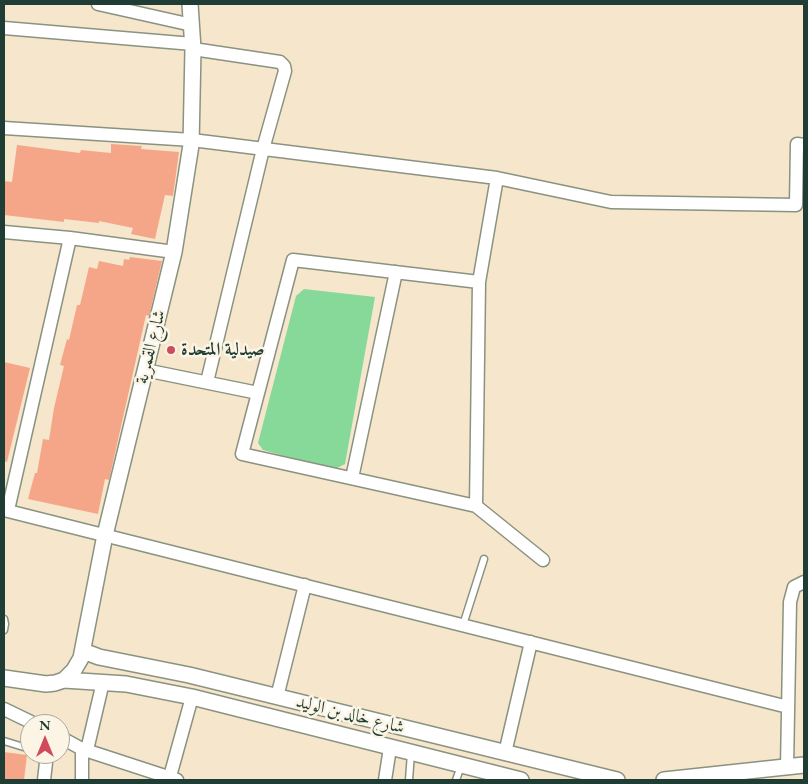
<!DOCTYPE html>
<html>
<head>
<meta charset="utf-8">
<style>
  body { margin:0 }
  #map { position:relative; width:808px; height:784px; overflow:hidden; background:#f6e6cc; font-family:"EB Garamond",serif }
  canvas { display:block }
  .frame { position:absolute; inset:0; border:5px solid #1f3d34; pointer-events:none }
  .north { position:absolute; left:20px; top:714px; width:50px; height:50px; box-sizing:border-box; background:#fcf5e5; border:1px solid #a4ab9e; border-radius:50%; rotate:0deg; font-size:14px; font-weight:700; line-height:20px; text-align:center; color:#1f3d34 }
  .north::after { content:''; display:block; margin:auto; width:18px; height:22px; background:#d1495b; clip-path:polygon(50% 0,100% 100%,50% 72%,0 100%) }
</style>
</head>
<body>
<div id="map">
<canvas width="808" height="784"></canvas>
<div class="frame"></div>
<div class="north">N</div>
</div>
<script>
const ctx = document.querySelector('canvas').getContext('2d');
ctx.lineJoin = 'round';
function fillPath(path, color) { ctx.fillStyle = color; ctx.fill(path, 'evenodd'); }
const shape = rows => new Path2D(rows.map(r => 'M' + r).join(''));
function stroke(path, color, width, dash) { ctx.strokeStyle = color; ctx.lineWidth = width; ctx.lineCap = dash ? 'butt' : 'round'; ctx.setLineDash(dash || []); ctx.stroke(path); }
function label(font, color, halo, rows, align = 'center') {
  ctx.font = font + ' "EB Garamond",Amiri,serif'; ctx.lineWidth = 5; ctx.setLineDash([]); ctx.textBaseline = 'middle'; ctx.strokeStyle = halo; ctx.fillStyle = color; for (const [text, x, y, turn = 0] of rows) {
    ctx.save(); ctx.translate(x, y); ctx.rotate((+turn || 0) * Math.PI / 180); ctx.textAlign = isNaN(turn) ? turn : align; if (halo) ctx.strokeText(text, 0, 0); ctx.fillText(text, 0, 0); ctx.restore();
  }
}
const green = shape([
  [304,289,375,297,345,464,333,470,263,450,258,443,296,296]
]);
const building = shape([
  [111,144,142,146,141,149,179,152,173,196,165,195,155,239,131,234,133,228,99,221,99,223,64,219,64,222,4,215,4,181,12,182,17,145,80,153,81,150,111,153],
  [130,257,162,261,149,316,146,315,109,480,105,479,98,514,28,499,35,473,37,473,43,439,49,440,54,408,64,366,60,365,67,339,69,340,77,305,80,305,89,267,97,269,99,261,123,266,124,259,129,260],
  [4,362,30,368,7,462,4,461],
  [4,752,27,755,24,780,4,780]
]);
const service = shape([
  [4,619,5,624,4,630],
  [463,625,484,559],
  [4,741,30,749],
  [409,780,411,753],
  [456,780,461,766]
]);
const minor = shape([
  [98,4,192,25],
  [4,28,193,44],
  [193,49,280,62,284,66,285,71,263,149,207,382],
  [4,128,192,140,497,178,611,202,796,205,797,144,804,145],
  [497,178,479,282,476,506,543,560],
  [4,232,70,238,174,252],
  [145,370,258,393],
  [352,478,396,272],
  [476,506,242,454,293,260,479,282],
  [4,510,788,707],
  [8,510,70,238],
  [277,697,305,585],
  [4,709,35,724],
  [60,737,82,749,177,780],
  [82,749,82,780],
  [87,750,103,682],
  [505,753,531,642],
  [787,768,790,602,794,587,804,582],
  [44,780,47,754],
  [169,780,192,697],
  [385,780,390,748]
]);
const tertiary = shape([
  [83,651,99,657,189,675,617,780],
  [4,678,46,684,55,683,64,680,126,684,192,697,521,780],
  [64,680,74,670,81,658,105,535,174,252,191,145,193,49,190,4],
  [664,780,804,765]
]);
const markers = [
  [171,350,5,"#d1495b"]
];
const streetNames = [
  ["شارع القمرية",151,347,-76],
  ["شارع خالد بن الوليد",350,715,14]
];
const poiNames = [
  ["صيدلية المتحدة",181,350]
];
fillPath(green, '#87d999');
fillPath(building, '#f6a688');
stroke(service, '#8a9280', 9);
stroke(minor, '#8a9280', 15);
stroke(tertiary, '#8a9280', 18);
stroke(service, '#fff', 6);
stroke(minor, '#fff', 12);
stroke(tertiary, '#fff', 15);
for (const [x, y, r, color] of markers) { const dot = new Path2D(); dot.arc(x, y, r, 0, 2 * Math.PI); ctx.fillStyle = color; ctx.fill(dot); stroke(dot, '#fcf5e5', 2); }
label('18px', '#1f3d34', '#fcf5e5', streetNames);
label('bold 18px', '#1f3d34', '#fcf5e5', poiNames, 'left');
</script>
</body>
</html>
